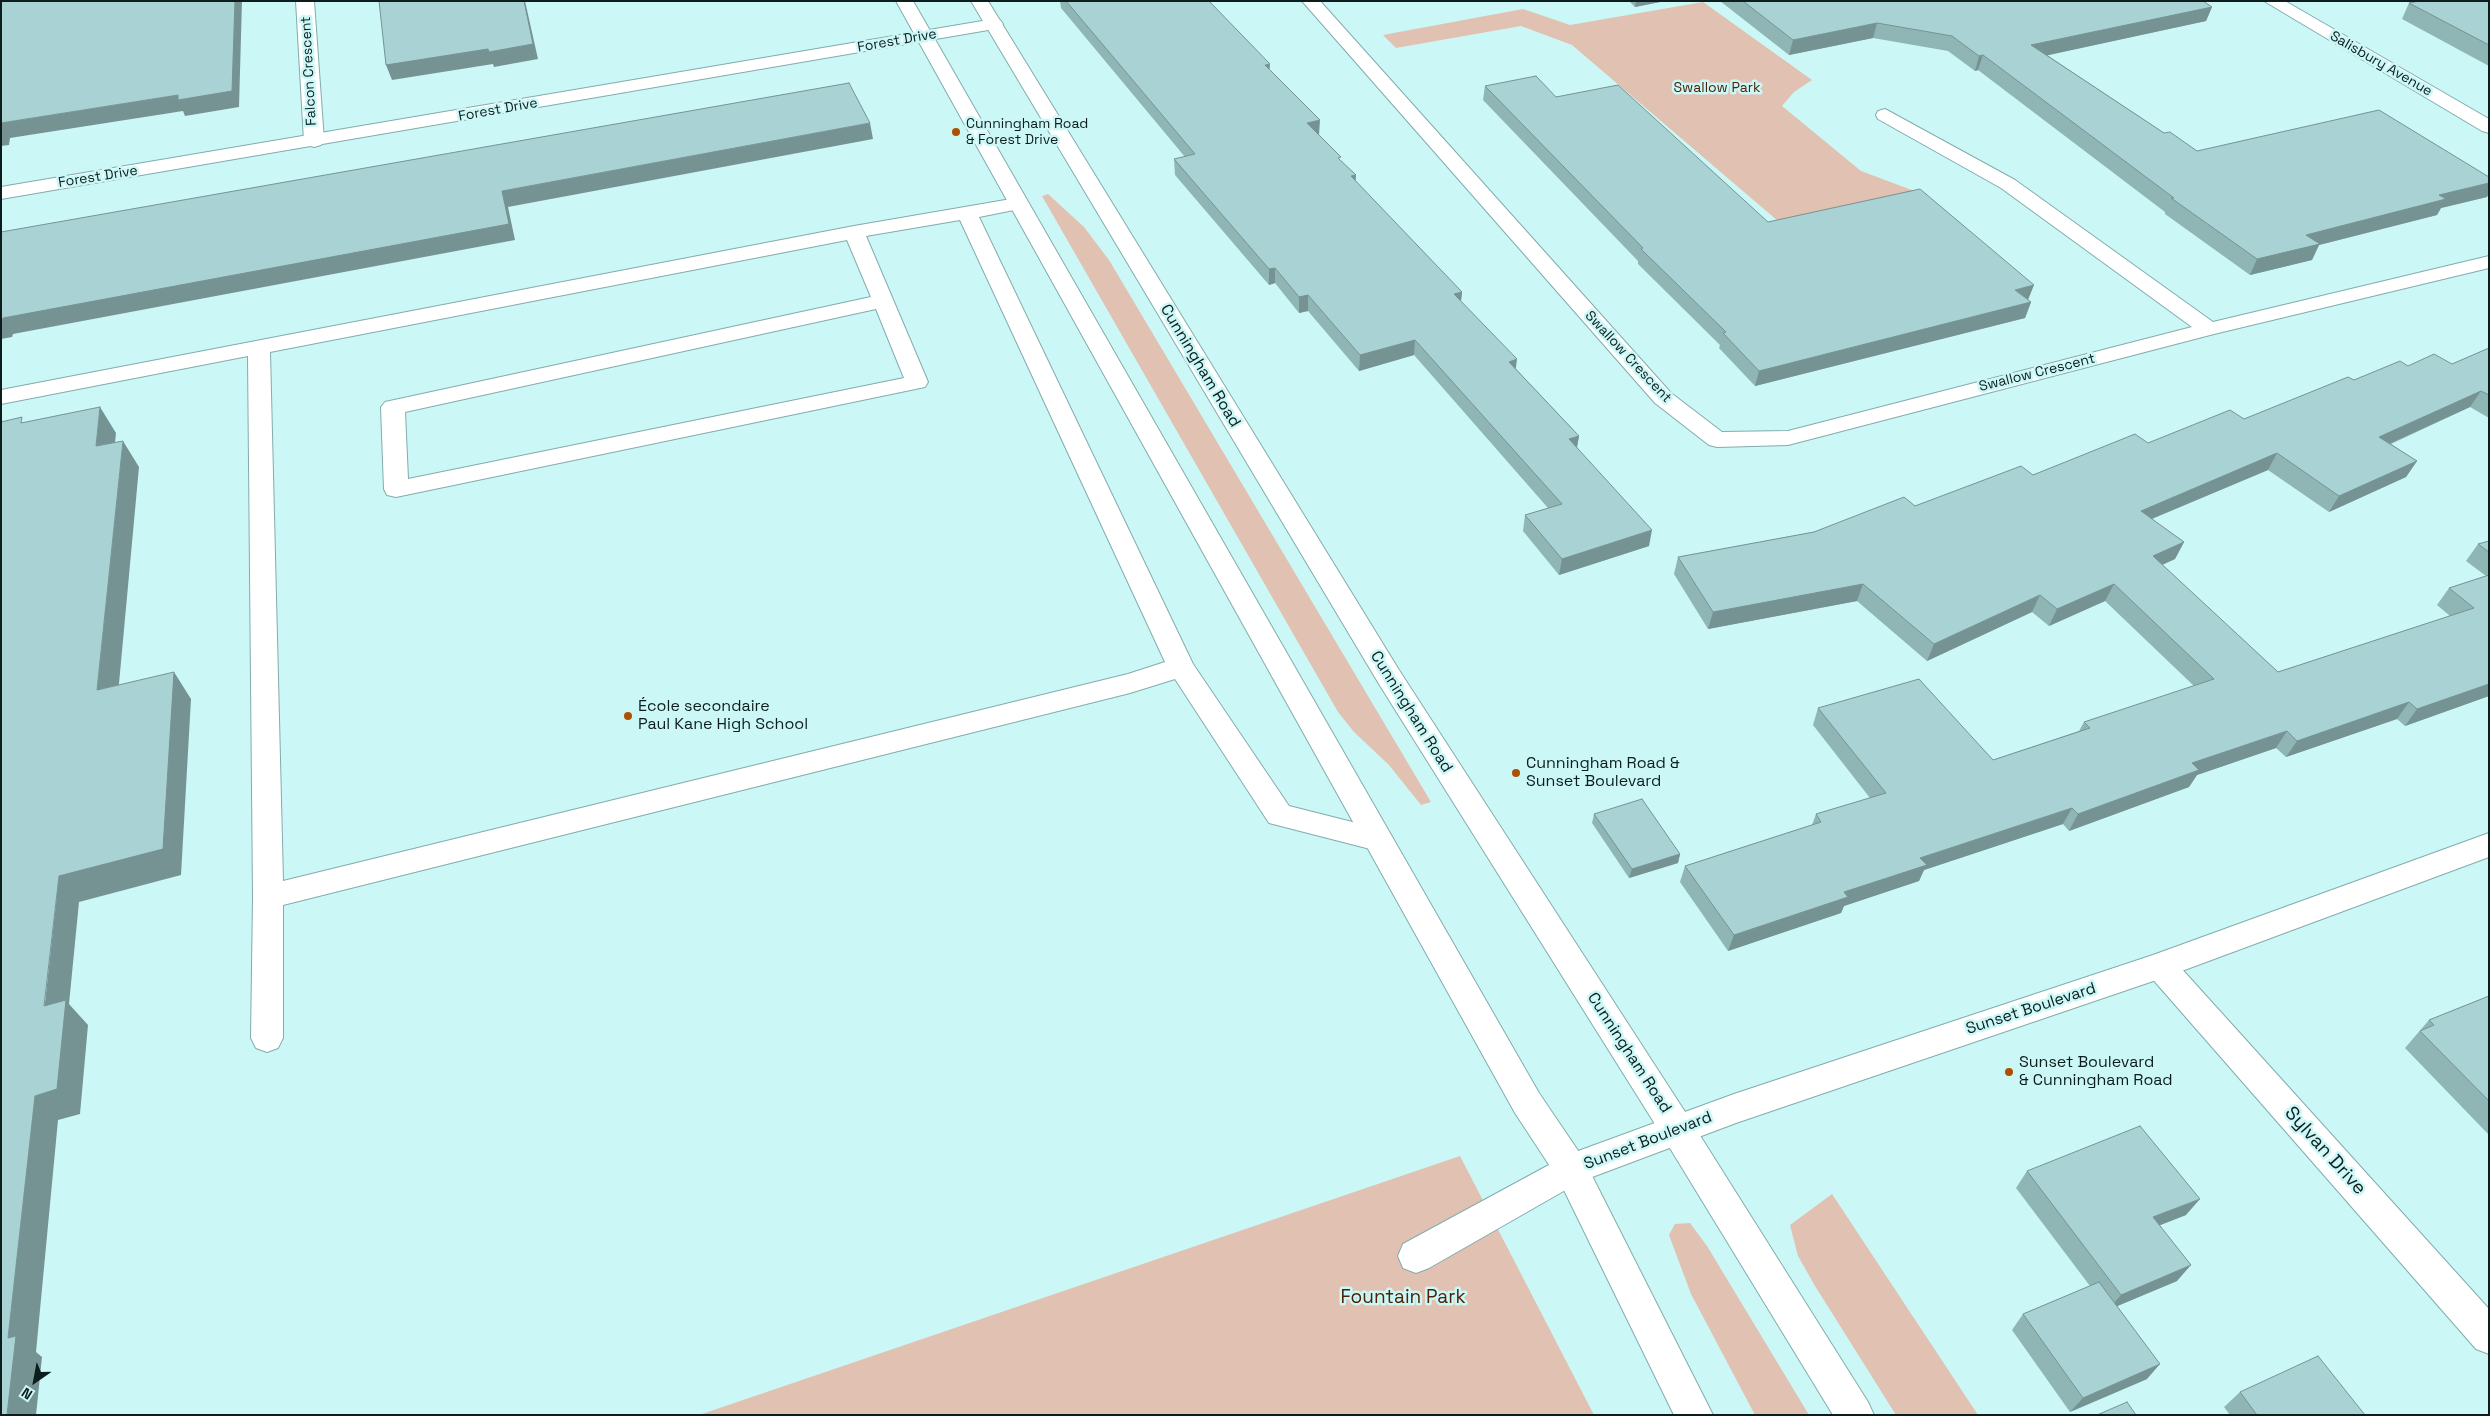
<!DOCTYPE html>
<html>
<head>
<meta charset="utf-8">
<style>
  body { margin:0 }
  #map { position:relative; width:2490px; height:1416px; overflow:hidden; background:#ccf7f7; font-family:"Space Grotesk",sans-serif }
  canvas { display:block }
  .frame { position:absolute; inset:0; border:2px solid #0d1d1d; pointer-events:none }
  .north { position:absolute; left:10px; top:1356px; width:50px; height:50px; -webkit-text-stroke:4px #ccf7f7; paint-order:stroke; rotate:213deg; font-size:14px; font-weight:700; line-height:20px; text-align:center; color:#0d1d1d }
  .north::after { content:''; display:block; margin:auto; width:18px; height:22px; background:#0d1d1d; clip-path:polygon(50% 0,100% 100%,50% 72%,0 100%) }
</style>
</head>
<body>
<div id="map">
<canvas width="2490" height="1416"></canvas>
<div class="frame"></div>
<div class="north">N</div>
</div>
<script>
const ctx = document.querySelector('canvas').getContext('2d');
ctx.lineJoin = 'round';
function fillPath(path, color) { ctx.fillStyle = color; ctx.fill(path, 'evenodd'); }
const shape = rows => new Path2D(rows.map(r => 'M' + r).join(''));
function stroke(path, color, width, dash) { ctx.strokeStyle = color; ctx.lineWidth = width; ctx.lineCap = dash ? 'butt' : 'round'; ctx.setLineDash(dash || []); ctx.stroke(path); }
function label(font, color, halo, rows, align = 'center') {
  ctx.font = font + ' "Space Grotesk",sans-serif'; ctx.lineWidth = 5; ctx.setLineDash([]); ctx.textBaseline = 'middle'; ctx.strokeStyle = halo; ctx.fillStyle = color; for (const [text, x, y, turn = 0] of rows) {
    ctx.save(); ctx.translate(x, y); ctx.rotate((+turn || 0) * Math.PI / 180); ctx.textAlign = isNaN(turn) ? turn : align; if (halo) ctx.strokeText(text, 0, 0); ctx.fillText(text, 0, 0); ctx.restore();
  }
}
const green = shape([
  [1703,2,1812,80,1794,92,1782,106,1861,171,1917,192,1785,227,1572,45,1521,26,1396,48,1383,35,1523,9,1570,25],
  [1048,194,1084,227,1109,260,1431,802,1421,805,1389,765,1354,732,1338,712,1042,196],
  [1460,1156,1594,1415,699,1415],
  [1832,1194,1978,1415,1896,1415,1815,1286,1798,1256,1790,1225],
  [1690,1223,1707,1246,1809,1415,1755,1415,1691,1294,1669,1235,1675,1224]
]);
const service = shape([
  [1017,198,1024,200,1027,204,1024,208,979,217,1193,664,1289,806,1388,831,1393,839,1388,847,1378,851,1269,823,1175,679,1130,693,283,905,283,1038,278,1048,267,1052,256,1048,251,1038,253,897,248,356,1,404,1,390,854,226,1017,198],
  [960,220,1165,662,1128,674,283,881,270,352,847,240,871,297,385,402,381,407,384,489,387,495,396,497,925,387,928,382,866,236,960,220],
  [876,309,904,378,408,479,405,412,876,309],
  [1571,1153,1583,1158,1588,1169,1583,1180,1429,1268,1416,1273,1403,1268,1398,1256,1403,1244,1571,1153]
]);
const minor = shape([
  [296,1,314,1,324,141,321,145,314,147,307,145,304,141,296,1],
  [1302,1,1320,1,1671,393,1722,432,1788,431,2192,327,2001,188,1878,119,1876,115,1878,111,1885,109,2015,180,2213,322,2489,256,2489,268,2214,334,1788,445,1717,447,1709,445,1655,403,1302,1],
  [2160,953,2171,957,2489,1309,2489,1354,2476,1349,2149,975,2144,966,2149,957,2160,953]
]);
const tertiary = shape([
  [2264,1,2285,1,2489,119,2489,133,2482,131,2264,1],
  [994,19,1000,20,1003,24,1000,28,1,199,1,187,994,19],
  [2489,833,2489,857,2171,975,1736,1123,1571,1185,1559,1180,1554,1169,1559,1158,1734,1094,2153,955,2489,833]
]);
const secondary = shape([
  [896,1,913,1,1539,1093,1583,1158,1713,1415,1674,1415,1559,1180,1515,1113,896,1],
  [971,1,988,1,1399,670,1689,1118,1868,1402,1874,1415,1833,1415,1665,1140,1379,684,971,1]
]);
const wall = shape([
  [1060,1,1209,1,1269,70,1319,135,1341,161,1356,175,1355,181,1462,292,1461,302,1516,369,1579,436,1577,447,1649,546,1559,575,1523,531,1525,515,1548,508,1414,355,1359,371,1308,311,1299,313,1275,283,1269,285,1175,175,1174,159,1185,157,1061,8],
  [1629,1,1665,1,1635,7],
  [1720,1,2203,1,2212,7,2206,21,2047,55,2164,133,2197,151,2489,177,2489,193,2487,197,2441,208,2437,215,2319,245,2312,260,2250,275,2165,214,2165,212,1978,70,1975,71,1948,51,1873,38,1789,55],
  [2489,1,2489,66,2402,19,2409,3],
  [1485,86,1556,97,1768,222,2028,300,2031,302,2025,318,1755,386,1719,348,1720,345,1638,264,1638,261,1483,100],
  [2489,348,2489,418,2470,407,2391,444,2417,461,2406,477,2329,512,2268,470,2152,519,2184,542,2175,559,2162,565,2278,672,2450,616,2437,605,2449,588,2486,576,2466,561,2478,544,2489,541,2489,696,2405,726,2397,719,2286,757,2276,748,2197,775,2189,787,2069,831,2063,824,1924,870,1919,881,1844,906,1841,913,1728,951,1680,882,1685,866,1812,825,1816,814,1870,798,1813,725,1818,708,1993,760,2079,731,2084,722,2194,686,2105,601,2049,626,2032,612,1927,661,1857,601,1708,629,1674,574,1678,557,1814,532,2033,475,2148,443,2244,419,2354,380,2408,366,2452,364],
  [1594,814,1680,854,1678,863,1629,878,1592,823],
  [2489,996,2489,1135,2405,1048,2429,1020],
  [2027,1171,2186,1215,2160,1225,2177,1281,2117,1306,2147,1379,2070,1412,2012,1330,2023,1314,2090,1286,2016,1188],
  [2240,1392,2365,1415,2230,1415,2224,1407]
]);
const shadedWall = shape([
  [235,1,242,1,239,107,185,116,183,111,10,138,9,145,1,146,1,123,178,95],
  [524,1,525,1,538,59,494,67,493,64,392,80,386,65],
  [1636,1,1665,1,1635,7],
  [2212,7,2206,21,2026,60,2031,45],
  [1877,23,1873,38,1789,55,1793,40],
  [1983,55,1978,70,1975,71,1979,56],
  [1270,64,1269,79,1265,65],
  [1320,120,1319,135,1306,138,1307,123],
  [870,123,873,139,508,207,515,240,13,334,12,337,1,339,1,321,3,318,502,191],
  [1356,175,1355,191,1351,176],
  [2489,183,2489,193,2487,197,2441,208,2437,215,2319,245,2312,260,2250,275,2257,259,2306,235,2439,195],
  [1275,268,1275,283,1269,285,1269,269],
  [2034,285,2028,300,2015,290],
  [1462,292,1460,308,1454,294],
  [1308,295,1308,311,1299,313,1299,297],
  [2031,302,2025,318,1755,386,1759,371],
  [1415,340,1414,355,1359,371,1360,355],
  [1517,359,1515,375,1509,362],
  [2481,391,2470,407,2369,453,2379,437],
  [100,407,116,433,112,472,96,446],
  [1579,436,1576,452,1569,439],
  [123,441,139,467,116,716,97,690],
  [2277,453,2268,470,2132,527,2141,511],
  [2417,461,2406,477,2329,512,2339,496],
  [1652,530,1649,546,1559,575,1562,559],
  [2184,542,2175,559,2144,573,2153,556],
  [1863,584,1857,601,1708,629,1713,612],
  [2114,584,2105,601,2049,626,2057,609],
  [2040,595,2032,612,1927,661,1934,644],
  [174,672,191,699,181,875,79,902,69,1004,88,1025,80,1114,58,1120,36,1352,42,1357,36,1415,7,1415,8,1338,59,876],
  [2489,684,2489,696,2405,726,2417,709],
  [2409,702,2397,719,2286,757,2297,741],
  [2287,731,2276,748,2197,775,2189,787,2069,831,2078,814,2192,763],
  [2072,808,2063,824,1924,870,1919,881,1844,906,1841,913,1728,951,1734,935,1844,892,1920,858],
  [1680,854,1678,863,1629,878,1632,869],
  [2200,1199,2186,1215,2140,1233,2153,1217],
  [2191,1265,2177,1281,2108,1310,2121,1295],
  [2160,1364,2147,1379,2070,1412,2083,1398]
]);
const building = shape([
  [1,1,235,1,232,91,178,100,178,95,1,123,1,1],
  [379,1,524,1,533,44,489,52,488,49,386,65,379,1],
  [1066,1,1209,1,1270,64,1265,65,1320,120,1307,123,1341,157,1338,158,1356,175,1351,176,1462,292,1454,294,1517,359,1509,362,1579,436,1569,439,1652,530,1562,559,1525,515,1562,504,1415,340,1360,355,1308,295,1299,297,1275,268,1269,269,1174,159,1195,154,1066,1],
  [1743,1,2203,1,2212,7,2031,45,2164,133,2170,132,2197,151,2379,110,2489,177,2489,183,2439,195,2446,199,2306,235,2320,244,2257,259,2171,198,2174,198,1983,55,1979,56,1952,36,1877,23,1793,40,1743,1],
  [2419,1,2489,1,2489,45,2409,3,2419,1],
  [1536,76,1556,97,1618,85,1768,222,1920,189,2034,285,2015,290,2031,302,1759,371,1723,333,1726,332,1641,249,1643,248,1485,86,1536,76],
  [849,83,870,123,502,191,509,224,3,318,2,320,1,321,1,232,849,83],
  [2489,348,2489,395,2481,391,2379,437,2417,461,2339,496,2277,453,2141,511,2184,542,2153,556,2278,672,2474,608,2449,588,2489,575,2489,684,2417,709,2409,702,2297,741,2287,731,2192,763,2199,770,2078,814,2072,808,1920,858,1927,865,1844,892,1848,897,1734,935,1685,866,1821,822,1816,814,1886,793,1818,708,1919,679,1993,760,2090,728,2084,722,2214,679,2114,584,2057,609,2040,595,1934,644,1863,584,1713,612,1678,557,1814,532,1904,497,1915,506,2021,466,2033,475,2135,434,2148,443,2230,410,2244,419,2348,377,2354,380,2400,361,2408,366,2434,354,2452,364,2489,348],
  [100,407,96,446,123,441,97,690,174,672,163,849,59,876,44,1006,66,1000,57,1089,35,1096,8,1338,16,1336,7,1415,1,1415,1,422,22,417,21,423,100,407],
  [2489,541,2489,552,2478,544,2489,541],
  [1642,799,1680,854,1632,869,1594,814,1642,799],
  [2489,996,2489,1101,2420,1031,2434,1025,2429,1020,2489,996],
  [2140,1126,2200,1199,2153,1217,2191,1265,2121,1295,2027,1171,2140,1126],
  [2099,1282,2160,1364,2083,1398,2023,1314,2099,1282],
  [2318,1356,2365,1415,2257,1415,2240,1392,2318,1356],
  [2127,1402,2136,1415,2097,1415,2127,1402]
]);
const markers = [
  [956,132,5,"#ae4f01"],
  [628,716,5,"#ae4f01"],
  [1516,773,5,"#ae4f01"],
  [2009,1072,5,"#ae4f01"]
];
const farStreetnames = [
  ["Forest Drive",897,41,-10],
  ["Salisbury Avenue",2381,64,30],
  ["Falcon Crescent",309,71,-93],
  ["Forest Drive",498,110,-10],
  ["Forest Drive",98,177,-9],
  ["Swallow Crescent",1628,357,47],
  ["Swallow Crescent",2037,373,-14]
];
const farParknames = [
  ["Swallow Park",1717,88]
];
const farPoinames = [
  ["Cunningham Road",966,124],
  ["& Forest Drive",966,140]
];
const streetNames = [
  ["Cunningham Road",1200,366,59],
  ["Cunningham Road",1411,712,58],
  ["Sunset Boulevard",2031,1009,-18],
  ["Cunningham Road",1629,1053,57],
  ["Sunset Boulevard",1648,1141,-21]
];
const poiNames = [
  ["École secondaire",638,707],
  ["Paul Kane High School",638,725],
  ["Cunningham Road &",1526,764],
  ["Sunset Boulevard",1526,782],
  ["Sunset Boulevard",2019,1063],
  ["& Cunningham Road",2019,1081]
];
const nearStreetnames = [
  ["Sylvan Drive",2325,1151,48]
];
const nearParknames = [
  ["Fountain Park",1403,1298]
];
fillPath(green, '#e1c1b1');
stroke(service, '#83acac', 2);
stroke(minor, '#83acac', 2);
stroke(tertiary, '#83acac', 2);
stroke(secondary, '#83acac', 2);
fillPath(service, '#fff');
fillPath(minor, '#fff');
fillPath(tertiary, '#fff');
fillPath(secondary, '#fff');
fillPath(wall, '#90b5b5');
fillPath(shadedWall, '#769394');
fillPath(building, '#a8d2d3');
stroke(building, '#769394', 1);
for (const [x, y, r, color] of markers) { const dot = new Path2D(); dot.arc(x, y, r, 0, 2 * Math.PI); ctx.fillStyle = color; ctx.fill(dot); stroke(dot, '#ccf7f7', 2); }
label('14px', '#0d1d1d', '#ccf7f7', farStreetnames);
label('14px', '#4d2307', '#ccf7f7', farParknames);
label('14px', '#0d1d1d', '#ccf7f7', farPoinames, 'left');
label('16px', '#0d1d1d', '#ccf7f7', streetNames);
label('16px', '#0d1d1d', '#ccf7f7', poiNames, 'left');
label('19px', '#0d1d1d', '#ccf7f7', nearStreetnames);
label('19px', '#4d2307', '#ccf7f7', nearParknames);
</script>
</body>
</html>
